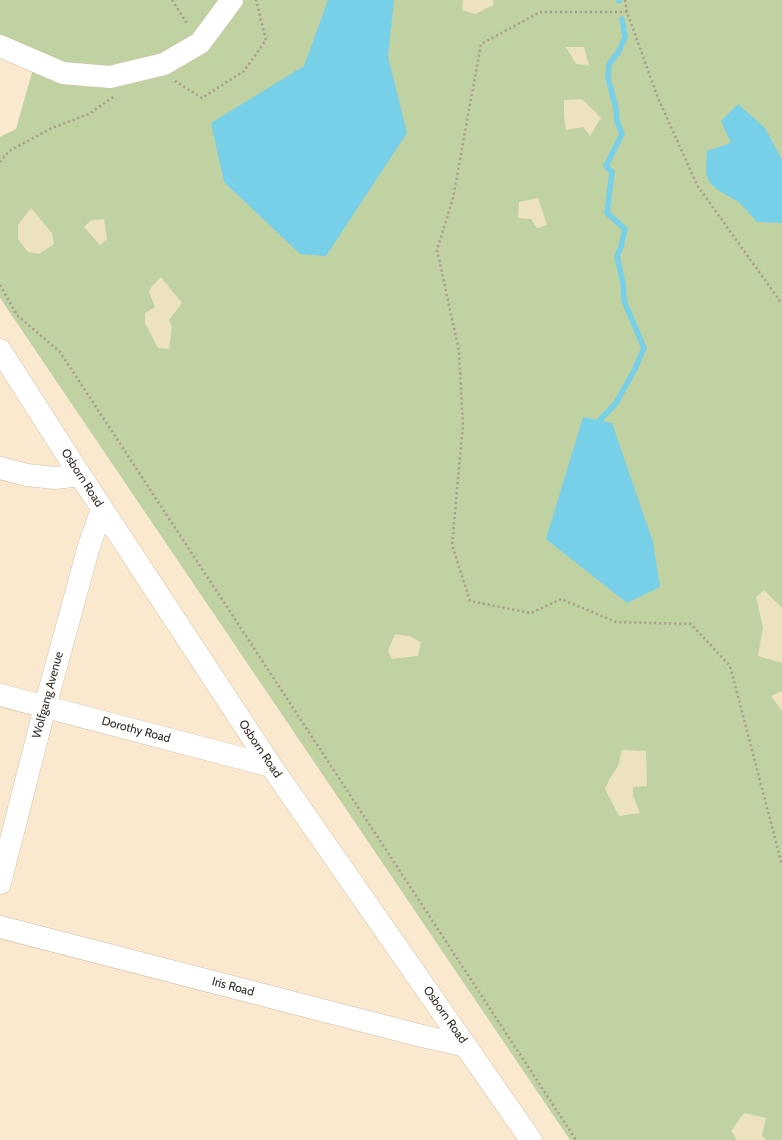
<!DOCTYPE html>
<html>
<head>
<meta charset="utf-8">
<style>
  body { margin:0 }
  canvas { display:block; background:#fbe9cf }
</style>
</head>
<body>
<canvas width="782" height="1140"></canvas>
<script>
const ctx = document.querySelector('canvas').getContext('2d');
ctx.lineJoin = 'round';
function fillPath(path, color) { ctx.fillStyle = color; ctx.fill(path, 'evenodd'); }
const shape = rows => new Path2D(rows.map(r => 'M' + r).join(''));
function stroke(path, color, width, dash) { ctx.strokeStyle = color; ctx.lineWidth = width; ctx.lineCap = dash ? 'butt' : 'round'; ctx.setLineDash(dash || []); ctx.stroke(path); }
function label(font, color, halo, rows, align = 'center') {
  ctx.font = font + ' Cabin,sans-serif'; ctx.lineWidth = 4; ctx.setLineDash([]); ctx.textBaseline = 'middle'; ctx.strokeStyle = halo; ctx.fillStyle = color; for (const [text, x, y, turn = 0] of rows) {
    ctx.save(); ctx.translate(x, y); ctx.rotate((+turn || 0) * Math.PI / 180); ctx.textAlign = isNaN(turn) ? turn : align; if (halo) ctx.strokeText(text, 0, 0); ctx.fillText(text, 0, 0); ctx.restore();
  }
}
const green = shape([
  [0,0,782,0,782,1140,570,1140,0,298,0,137,16,129,33,69,0,52]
]);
const sand = shape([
  [463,0,493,0,494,5,475,14,462,10],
  [566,47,584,47,589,65,576,64],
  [582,99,601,118,590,136,583,127,566,130,564,116,564,100],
  [538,198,547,225,537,228,531,219,518,218,519,202],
  [31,208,52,233,54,244,39,254,28,252,18,239,18,225],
  [104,219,107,239,100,245,84,227,91,220],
  [161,277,182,303,169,320,172,327,169,349,158,348,145,323,145,313,155,307,149,292,152,286],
  [764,590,782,608,782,663,758,656,763,627,756,597],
  [395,634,409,636,421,642,418,656,392,659,388,651],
  [782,691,782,711,771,696],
  [622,750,646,751,647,786,633,787,633,796,640,813,619,816,605,789,610,778,618,766],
  [744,1113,766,1118,762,1135,766,1140,737,1140,731,1131]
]);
const water = shape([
  [328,0,394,0,388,57,407,133,326,256,300,254,224,182,211,123,304,66],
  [738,104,765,128,782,160,782,223,757,222,739,202,719,191,710,183,706,173,707,151,731,143,721,121],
  [583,417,612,423,653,542,660,587,627,603,546,539]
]);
const stream = shape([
  [619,0,619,1],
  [600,420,616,403,634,371,644,348,624,301,623,283,617,256,621,247,625,229,607,213,612,172,606,166,622,134,617,121,616,108,608,78,609,64,619,51,625,37,622,19]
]);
const path = shape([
  [172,0,188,25],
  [625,0,627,12,658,98,697,185,782,304],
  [627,12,540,12,481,44,453,198,437,250,459,351,463,425,452,545,470,601,531,613,561,599,616,622,691,624,730,666,782,865],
  [175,81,202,98,244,71,266,40,256,0],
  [0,162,9,151,52,128,89,114,113,97],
  [0,285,17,315,60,352,576,1140]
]);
const minor = shape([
  [0,46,63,73,110,77,164,64,200,43,232,0],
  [0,350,80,475,271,766,531,1140],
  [0,468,27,475,55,478,80,475],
  [0,695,271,766],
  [0,883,45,707,89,546,102,509],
  [0,927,418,1035,466,1046]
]);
const streetNames = [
  ["Osborn Road",82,478,57],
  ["Wolfgang Avenue",48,695,-75],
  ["Dorothy Road",136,730,15],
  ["Osborn Road",260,749,56],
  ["Iris Road",233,987,15],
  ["Osborn Road",445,1015,55]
];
fillPath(green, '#c0d1a2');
fillPath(sand, '#ece2bd');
fillPath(water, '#78cfe8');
stroke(stream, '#78cfe8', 5.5);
stroke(minor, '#d0bfa6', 23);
stroke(path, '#a99c88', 2.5, [2, 3]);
stroke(minor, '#fff', 22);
label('12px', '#332c22', '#fff', streetNames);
</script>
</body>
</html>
